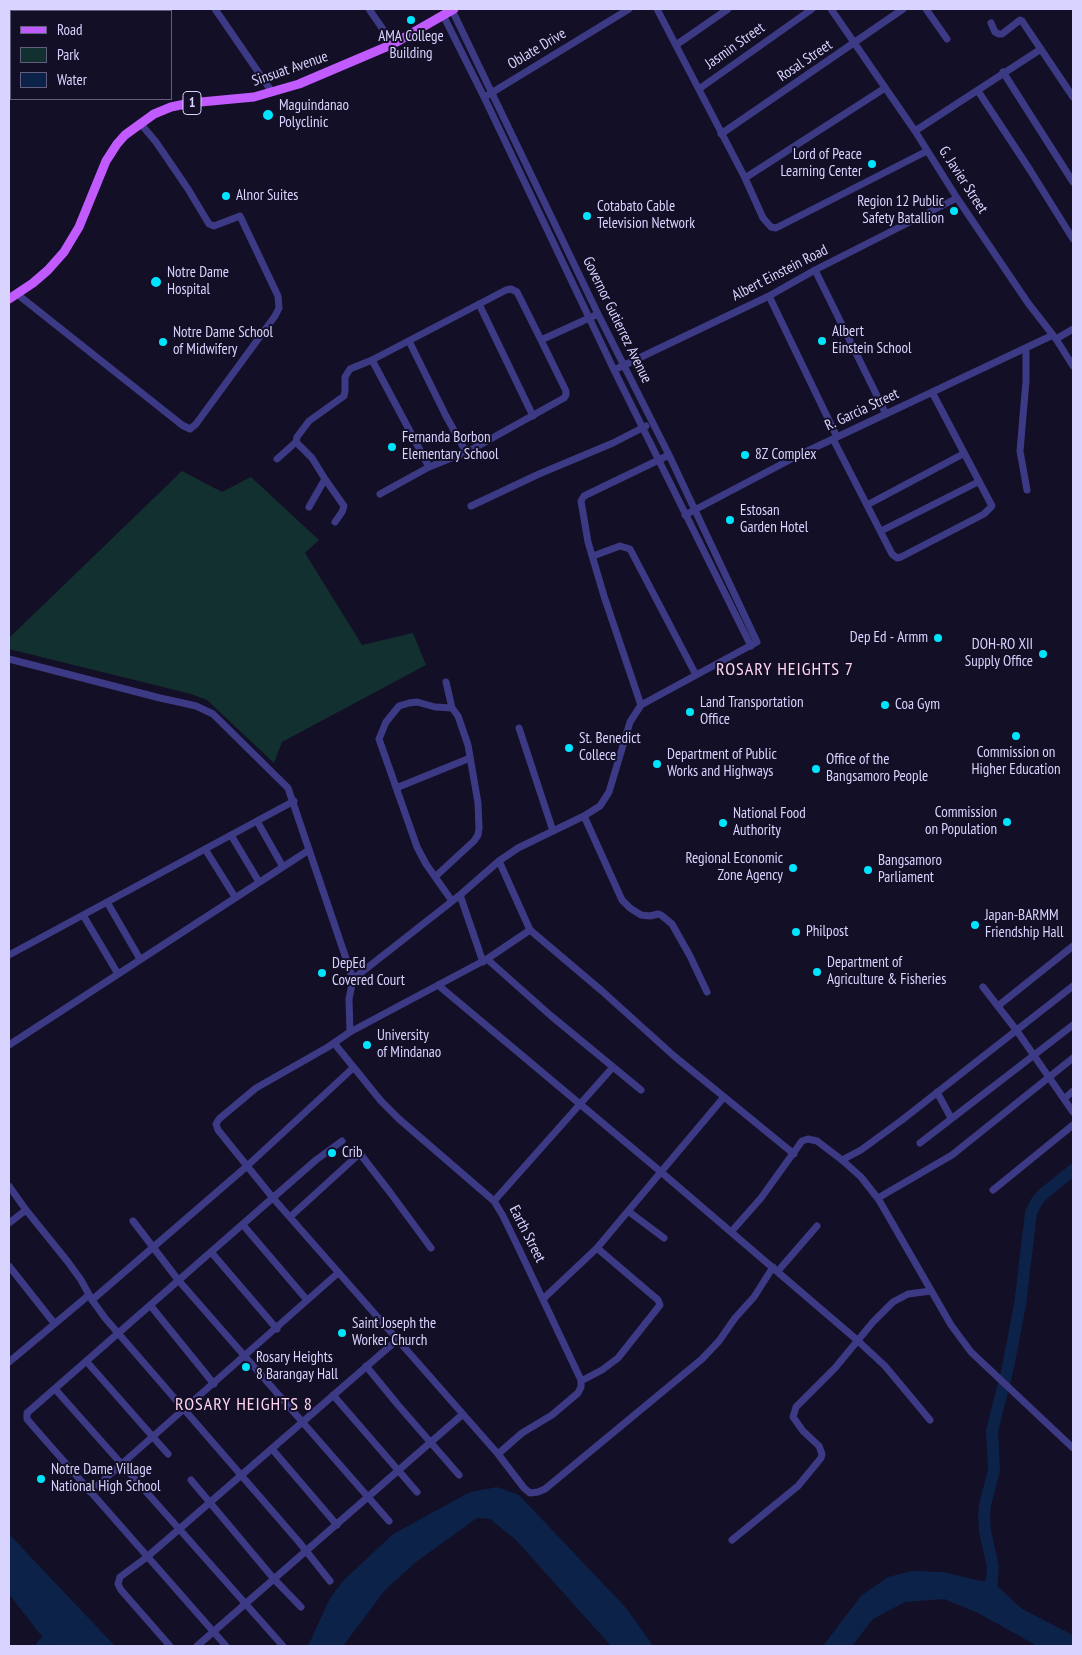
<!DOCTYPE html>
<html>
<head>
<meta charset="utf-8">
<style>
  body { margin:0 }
  #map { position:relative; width:1082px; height:1655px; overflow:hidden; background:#130f26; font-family:"PT Sans Narrow",sans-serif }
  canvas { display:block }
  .frame { position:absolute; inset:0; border:10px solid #d9d4ff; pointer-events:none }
  .legend { position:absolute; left:10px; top:10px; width:162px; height:90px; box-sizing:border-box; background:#130f26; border:1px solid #625e7d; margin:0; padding:6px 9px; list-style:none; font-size:15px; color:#d9d4ff }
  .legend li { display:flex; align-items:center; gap:10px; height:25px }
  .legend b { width:25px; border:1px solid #625e7d }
</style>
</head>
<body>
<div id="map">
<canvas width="1082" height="1655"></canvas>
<div class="frame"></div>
<ul class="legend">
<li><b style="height:6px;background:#c25bff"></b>Road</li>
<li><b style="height:14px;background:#12302f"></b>Park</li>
<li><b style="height:14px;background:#0c2248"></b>Water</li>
</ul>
</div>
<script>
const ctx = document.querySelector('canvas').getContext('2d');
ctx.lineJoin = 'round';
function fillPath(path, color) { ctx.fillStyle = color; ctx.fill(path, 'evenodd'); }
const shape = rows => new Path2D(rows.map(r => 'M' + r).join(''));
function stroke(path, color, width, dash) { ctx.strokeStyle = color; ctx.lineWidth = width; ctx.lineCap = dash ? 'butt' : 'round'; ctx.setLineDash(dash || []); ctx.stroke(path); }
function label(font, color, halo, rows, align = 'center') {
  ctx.font = font + ' "PT Sans Narrow",sans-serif'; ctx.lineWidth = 4; ctx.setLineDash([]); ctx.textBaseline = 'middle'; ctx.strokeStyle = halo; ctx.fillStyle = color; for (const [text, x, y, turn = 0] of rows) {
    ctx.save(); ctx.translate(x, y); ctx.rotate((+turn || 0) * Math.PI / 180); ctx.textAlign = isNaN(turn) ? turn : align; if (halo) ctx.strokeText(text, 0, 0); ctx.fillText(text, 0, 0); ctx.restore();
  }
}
const green = shape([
  [182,471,222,492,251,477,319,540,305,553,362,645,413,633,426,665,282,742,274,763,207,700,191,694,9,649,9,638]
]);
const water = shape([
  [497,1487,519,1495,627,1609,653,1646,611,1646,516,1540,490,1519,477,1518,416,1562,385,1590,343,1646,308,1646,330,1598,344,1580,393,1534,470,1492],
  [9,1534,115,1646,53,1646,39,1633,9,1594],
  [912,1571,943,1572,981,1581,992,1581,1022,1609,1073,1635,1073,1646,1037,1646,978,1613,944,1599,905,1602,873,1619,852,1646,823,1646,861,1596,888,1577]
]);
const river = shape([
  [990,1597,993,1567,985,1531,984,1517,985,1505,994,1470,992,1431,1007,1372,1020,1305,1031,1213,1037,1201,1042,1195,1073,1170],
  [42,1646,58,1627]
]);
const minor = shape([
  [215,9,272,92],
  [369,9,393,44],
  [657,9,745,178,763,218,771,227,776,228,927,151],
  [831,9,915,131,957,198,1028,303,1056,339,1073,366],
  [926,9,947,39],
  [443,15,484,97,614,370,751,646],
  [991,23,995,32,999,34,1002,34,1020,20,1022,21,1073,97],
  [676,45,728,9],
  [1003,72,1073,182],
  [699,89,812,9],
  [978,91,1030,170,1073,239],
  [488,95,629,9],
  [915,131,1041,49],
  [721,134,903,9],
  [745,178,885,88],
  [815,270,886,414],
  [17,294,182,425,190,429,196,424,275,316,279,308,278,296,240,216,214,226,209,224,188,189,156,142,140,123],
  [769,296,837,437],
  [479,304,533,416],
  [1056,339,1073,329],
  [409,341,446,416,466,452],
  [1026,349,1026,381,1020,451,1027,490],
  [372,360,429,467,469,451,564,398,566,395,566,391,541,340],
  [614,370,769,296,815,270,957,198],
  [833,439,892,554,897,558,901,557,984,514,992,506,932,392],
  [277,459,296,442],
  [325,479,344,506,342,512,335,522],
  [380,494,429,467],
  [867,505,963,454],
  [471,506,539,474,613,443,646,426],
  [309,507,325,479,312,458,296,442,297,437,309,421,344,396,345,391,345,377,350,369,372,360,506,290,511,289,517,292,541,340,598,314],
  [685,515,799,455,1053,335],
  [881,531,978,482],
  [593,556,620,546,630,549,696,675],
  [9,659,160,698,183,703,196,706,213,714,288,788,353,979],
  [641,705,604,596,588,542,581,501,584,496,669,455],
  [452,708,435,707,417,702,409,703,399,706,386,722,379,739,417,847,426,864,452,901],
  [519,728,553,831],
  [396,788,470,758],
  [584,816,622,900,630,908,641,915,650,916,658,914,661,915,672,924,690,956,707,992],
  [257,821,283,867],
  [231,835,259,882],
  [205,849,235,897],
  [499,861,530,930,602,991,674,1056,794,1154],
  [436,876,474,841,478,835,479,828,478,803,468,745,458,716,452,708,446,682],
  [460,895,483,962],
  [107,902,140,959],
  [83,915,118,974],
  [530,930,487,959,350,1032,328,1047,256,1088,219,1119,216,1124,218,1130,273,1198,498,1454,524,1488,530,1493,538,1492,545,1489,702,1359,719,1341,735,1318,754,1297,773,1267],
  [9,955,294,801],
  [487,959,550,1015,641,1090],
  [438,985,661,1172,857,1340,885,1366,930,1420],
  [983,987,1017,1031,1073,1112],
  [998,1006,1073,946],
  [350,1032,349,999,353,979,460,895,499,861,518,848,584,816,600,806,609,792,630,722,641,705,757,642,669,455,598,314,452,10],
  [334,1043,381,1101,399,1119,494,1201,503,1216,519,1249,581,1380,581,1387,578,1393,552,1415,522,1433,498,1454],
  [9,1045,309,850],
  [937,1092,951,1118],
  [1064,1099,1073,1091],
  [920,1143,1073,1025],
  [842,1160,861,1150,902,1120,1073,986],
  [9,1186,26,1210,68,1262,81,1280,92,1300,105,1318,299,1542,330,1581],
  [993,1190,1073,1125],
  [878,1198,952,1155,1073,1058],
  [494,1201,613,1067],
  [628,1211,664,1238],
  [290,1217,335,1176,357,1156,361,1155,389,1191,431,1248],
  [133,1221,179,1281,389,1521],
  [9,1223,26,1210],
  [243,1225,307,1300],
  [731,1232,761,1198,802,1141,808,1139,817,1141,842,1160,861,1177,879,1200,951,1325,971,1352,1073,1448],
  [211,1252,277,1329],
  [9,1266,54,1323],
  [778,1271,817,1226],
  [543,1299,597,1248,724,1097],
  [92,1300,246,1167,353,1068],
  [150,1305,214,1384],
  [9,1362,89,1295],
  [87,1362,168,1454],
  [366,1366,398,1405,459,1475],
  [581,1381,602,1370,618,1358,660,1305,658,1300,597,1248],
  [55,1389,283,1646],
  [333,1395,417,1492],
  [272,1449,337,1525],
  [191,1480,274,1579,301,1607],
  [90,1492,338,1273],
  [732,1540,798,1486,821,1458,822,1454,819,1446,803,1431,793,1417,796,1407,835,1368,873,1322,893,1302,908,1294,931,1291],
  [170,1646,121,1590,118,1584,120,1577,147,1557,397,1340],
  [197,1646,463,1414],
  [226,1646,32,1425,27,1419,27,1413,316,1160,342,1141]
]);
const major = shape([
  [9,299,33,283,48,270,64,252,79,227,106,161,117,144,125,135,154,114,171,107,190,103,254,97,299,84,393,44,454,9]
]);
const markers = [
  [411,20,5,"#00e5ff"],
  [268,115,6,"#00e5ff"],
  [872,164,5,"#00e5ff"],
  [226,196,5,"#00e5ff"],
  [954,211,5,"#00e5ff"],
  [587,216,5,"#00e5ff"],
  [156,282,6,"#00e5ff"],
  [822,341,5,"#00e5ff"],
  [163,342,5,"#00e5ff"],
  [392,447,5,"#00e5ff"],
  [745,455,5,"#00e5ff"],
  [730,520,5,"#00e5ff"],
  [938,638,5,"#00e5ff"],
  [1043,654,5,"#00e5ff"],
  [885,705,5,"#00e5ff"],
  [690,712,5,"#00e5ff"],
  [1016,736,5,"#00e5ff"],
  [569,748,5,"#00e5ff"],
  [657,764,5,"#00e5ff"],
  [816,769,5,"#00e5ff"],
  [1007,822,5,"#00e5ff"],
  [723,823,5,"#00e5ff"],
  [793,868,5,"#00e5ff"],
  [868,870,5,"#00e5ff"],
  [975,925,5,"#00e5ff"],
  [796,932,5,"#00e5ff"],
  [817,972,5,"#00e5ff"],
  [322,973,5,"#00e5ff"],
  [367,1045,5,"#00e5ff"],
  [332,1153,5,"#00e5ff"],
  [342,1333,5,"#00e5ff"],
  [246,1367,5,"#00e5ff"],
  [41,1479,5,"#00e5ff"]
];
const shields = [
  [192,103,18]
];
const shieldNames = [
  ["1",192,103]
];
const poiNames = [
  ["AMA College",411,37,"center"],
  ["Building",411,54,"center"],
  ["Maguindanao",279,106],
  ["Polyclinic",279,123],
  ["Lord of Peace",862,155,"right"],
  ["Learning Center",862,172,"right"],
  ["Alnor Suites",236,196],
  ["Region 12 Public",944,202,"right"],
  ["Safety Batallion",944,219,"right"],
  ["Cotabato Cable",597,207],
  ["Television Network",597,224],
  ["Notre Dame",167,273],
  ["Hospital",167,290],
  ["Albert",832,332],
  ["Einstein School",832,349],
  ["Notre Dame School",173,333],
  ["of Midwifery",173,350],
  ["Fernanda Borbon",402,438],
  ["Elementary School",402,455],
  ["8Z Complex",755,455],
  ["Estosan",740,511],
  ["Garden Hotel",740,528],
  ["Dep Ed - Armm",928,638,"right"],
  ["DOH-RO XII",1033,645,"right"],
  ["Supply Office",1033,662,"right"],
  ["Land Transportation",700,703],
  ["Office",700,720],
  ["Coa Gym",895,705],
  ["St. Benedict",579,739],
  ["Collece",579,756],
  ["Commission on",1016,753,"center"],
  ["Higher Education",1016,770,"center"],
  ["Department of Public",667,755],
  ["Works and Highways",667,772],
  ["Office of the",826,760],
  ["Bangsamoro People",826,777],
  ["Commission",997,813,"right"],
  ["on Population",997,830,"right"],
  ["National Food",733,814],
  ["Authority",733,831],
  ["Regional Economic",783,859,"right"],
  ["Zone Agency",783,876,"right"],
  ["Bangsamoro",878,861],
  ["Parliament",878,878],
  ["Japan-BARMM",985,916],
  ["Friendship Hall",985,933],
  ["Philpost",806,932],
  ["Department of",827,963],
  ["Agriculture & Fisheries",827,980],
  ["DepEd",332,964],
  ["Covered Court",332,981],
  ["University",377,1036],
  ["of Mindanao",377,1053],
  ["Crib",342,1153],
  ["Saint Joseph the",352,1324],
  ["Worker Church",352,1341],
  ["Rosary Heights",256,1358],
  ["8 Barangay Hall",256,1375],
  ["Notre Dame Village",51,1470],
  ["National High School",51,1487]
];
const streetNames = [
  ["Jasmin Street",735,46,-35],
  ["Oblate Drive",537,49,-31],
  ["Rosal Street",805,61,-34],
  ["Sinsuat Avenue",290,69,-19],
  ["G. Javier Street",963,180,57],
  ["Albert Einstein Road",780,273,-27],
  ["Governor Gutierrez Avenue",617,320,64],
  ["R. Garcia Street",862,410,-25],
  ["Earth Street",527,1234,63]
];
const quarterNames = [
  ["ROSARY HEIGHTS 7",785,670],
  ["ROSARY HEIGHTS 8",244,1405]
];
fillPath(green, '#12302f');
fillPath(water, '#0c2248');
stroke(river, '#0c2248', 12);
stroke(minor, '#3d3a85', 7);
stroke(major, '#c25bff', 9);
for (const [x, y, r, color] of markers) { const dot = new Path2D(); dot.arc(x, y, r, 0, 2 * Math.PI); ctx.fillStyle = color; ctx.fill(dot); stroke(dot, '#130f26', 2); }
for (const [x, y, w] of shields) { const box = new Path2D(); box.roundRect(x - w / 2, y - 11.5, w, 23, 4); ctx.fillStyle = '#130f26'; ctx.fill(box); stroke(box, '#d9d4ff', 1); }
label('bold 14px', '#d9d4ff', null, shieldNames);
label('15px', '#d9d4ff', '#130f26', poiNames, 'left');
label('15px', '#d9d4ff', '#130f26', streetNames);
ctx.letterSpacing = '1px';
label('18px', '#ffd6f0', '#130f26', quarterNames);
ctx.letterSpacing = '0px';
</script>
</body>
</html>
